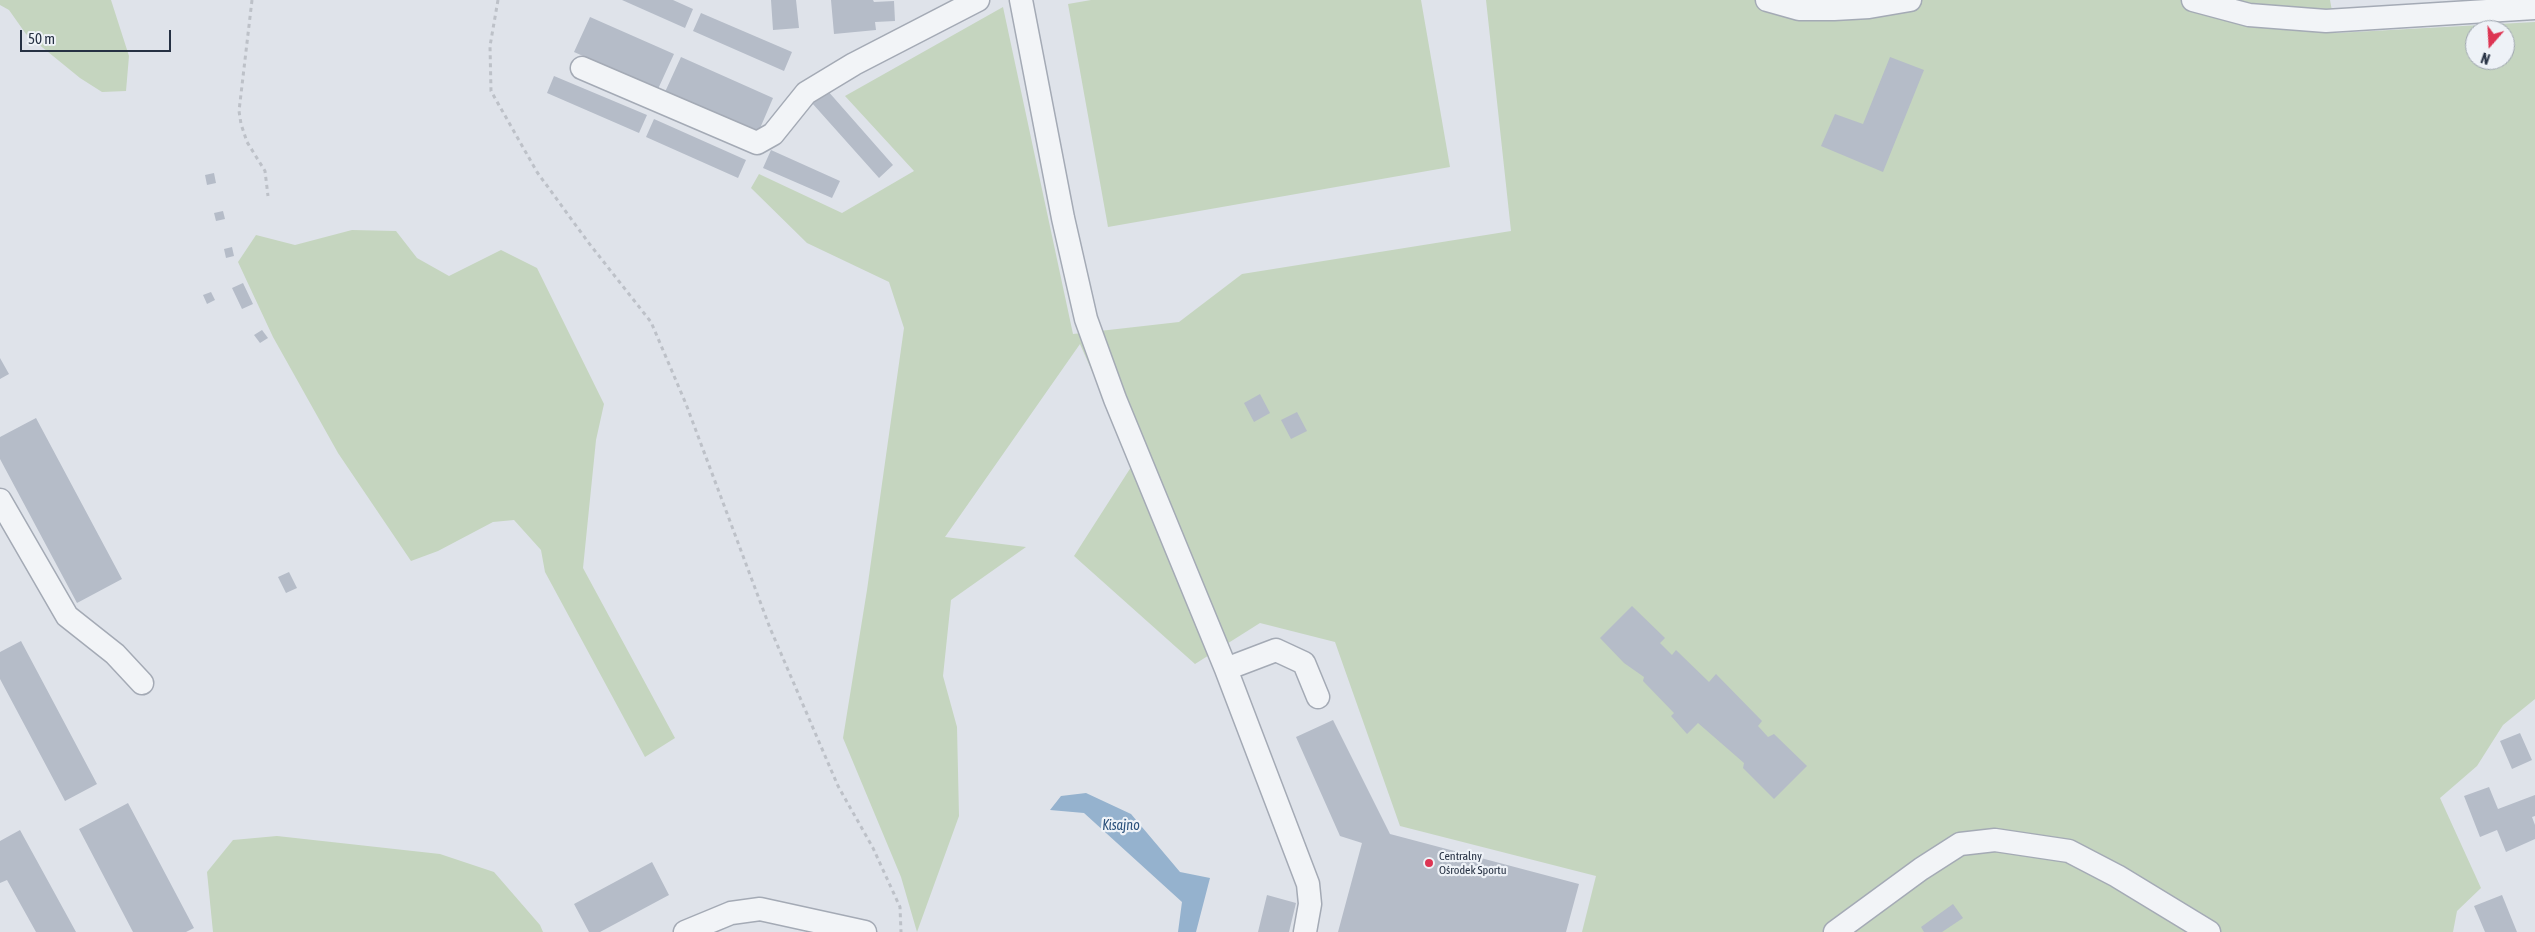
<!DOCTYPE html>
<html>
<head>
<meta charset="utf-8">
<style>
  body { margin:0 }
  #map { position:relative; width:2535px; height:932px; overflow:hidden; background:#dfe3ea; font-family:"Asap Condensed",sans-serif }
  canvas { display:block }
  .north { position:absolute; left:2465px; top:20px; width:50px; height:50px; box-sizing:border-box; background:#eef2f7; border:1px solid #9ea5af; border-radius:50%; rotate:199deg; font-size:14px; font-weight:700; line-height:20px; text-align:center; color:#263143 }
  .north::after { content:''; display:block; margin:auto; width:18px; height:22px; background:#dd3553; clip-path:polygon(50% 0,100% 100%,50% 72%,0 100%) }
  .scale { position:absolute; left:20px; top:30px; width:151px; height:22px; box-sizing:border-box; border:2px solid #263143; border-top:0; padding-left:6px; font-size:15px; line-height:18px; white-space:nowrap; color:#263143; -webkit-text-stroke:4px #eef2f7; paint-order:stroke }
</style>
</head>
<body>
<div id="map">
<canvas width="2535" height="932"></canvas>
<div class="north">N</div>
<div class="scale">50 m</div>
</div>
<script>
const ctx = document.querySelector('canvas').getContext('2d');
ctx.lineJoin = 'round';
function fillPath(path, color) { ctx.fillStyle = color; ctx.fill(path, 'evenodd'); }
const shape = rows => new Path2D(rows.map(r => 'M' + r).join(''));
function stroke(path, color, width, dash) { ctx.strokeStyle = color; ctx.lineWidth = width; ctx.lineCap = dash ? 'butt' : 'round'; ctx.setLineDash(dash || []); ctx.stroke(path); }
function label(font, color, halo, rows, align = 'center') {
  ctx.font = font + ' "Asap Condensed",sans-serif'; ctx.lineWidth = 4.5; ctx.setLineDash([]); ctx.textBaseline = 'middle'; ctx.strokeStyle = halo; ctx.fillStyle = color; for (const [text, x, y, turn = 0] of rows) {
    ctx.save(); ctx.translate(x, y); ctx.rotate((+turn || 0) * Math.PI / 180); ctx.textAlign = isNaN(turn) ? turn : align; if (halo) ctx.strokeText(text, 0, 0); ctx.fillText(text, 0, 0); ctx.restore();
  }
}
const green = shape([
  [0,0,111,0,129,56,126,91,102,92,80,78,26,34,9,10,0,5],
  [1091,0,1421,0,1450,167,1108,227,1068,4],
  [1486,0,2330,0,2336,33,2535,22,2535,699,2503,725,2477,766,2440,798,2481,888,2457,911,2453,932,1582,932,1596,876,1400,826,1335,642,1260,623,1195,664,1074,556,1133,464,1080,344,945,537,1026,547,951,600,943,676,957,727,959,816,917,932,901,877,843,738,867,590,904,328,889,282,807,243,751,188,759,174,842,213,914,171,845,96,1003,7,1073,334,1179,322,1242,274,1511,231],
  [2475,30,2505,30,2505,60,2475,60],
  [352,230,396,231,417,258,449,276,501,250,537,268,604,404,596,440,583,568,675,738,645,757,545,572,541,550,514,520,493,522,438,551,411,561,338,453,273,337,238,262,256,235,295,245],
  [277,836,440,854,494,872,540,925,543,932,213,932,207,872,233,840]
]);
const water = shape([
  [1086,793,1131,814,1180,872,1210,878,1196,932,1178,932,1182,902,1084,813,1050,810,1061,796]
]);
const building = shape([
  [622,0,673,0,693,9,685,28],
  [771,0,796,0,799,28,773,30],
  [831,0,873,0,874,2,894,1,895,21,875,22,876,30,834,34],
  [701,13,792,52,784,71,693,31],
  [590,17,674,54,658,89,574,52],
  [681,57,773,98,758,133,665,92],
  [1890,57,1924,70,1883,172,1821,146,1835,114,1863,124],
  [554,76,647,115,639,133,547,93],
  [827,90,893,165,879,178,812,103],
  [654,119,746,160,738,178,646,137],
  [771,150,840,181,832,198,763,168],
  [214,173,216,183,207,185,205,175],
  [223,211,225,219,216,221,214,213],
  [232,247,234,256,226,258,224,249],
  [243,283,253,304,242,309,232,288],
  [211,292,215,300,207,304,203,295],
  [262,330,268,338,260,343,254,335],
  [0,358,9,374,0,379],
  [1260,394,1270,413,1254,422,1244,403],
  [1297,412,1307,431,1291,439,1281,420],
  [36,418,122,579,77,603,0,459,0,437],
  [289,572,297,588,286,593,278,577],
  [1632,606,1665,638,1660,643,1672,655,1676,650,1709,682,1716,674,1762,721,1758,726,1768,737,1774,734,1807,766,1774,799,1743,768,1744,763,1698,723,1687,734,1671,716,1674,713,1643,681,1644,677,1624,663,1600,638],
  [21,641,97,784,65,801,0,679,0,652],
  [1333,720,1390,834,1579,884,1566,932,1338,932,1362,843,1340,836,1296,737],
  [2520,733,2532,760,2512,769,2500,741],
  [2489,787,2498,809,2535,795,2535,816,2532,817,2535,825,2535,839,2506,852,2497,830,2480,837,2464,796],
  [128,803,194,928,186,932,133,932,79,829],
  [20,830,76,932,36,932,7,880,0,883,0,841],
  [652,862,669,895,600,932,589,932,574,904],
  [1267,895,1296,903,1289,932,1258,932],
  [2502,895,2517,932,2485,932,2474,906],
  [1953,904,1963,918,1942,932,1924,932,1921,927]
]);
const path = shape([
  [252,0,239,111,241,124,247,142,265,171,268,196],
  [498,0,490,46,491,91,537,172,588,242,651,322,686,404,770,628,838,786,873,848,900,907,901,932]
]);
const minor = shape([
  [1021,0,1063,218,1086,319,1115,399,1226,669,1308,884,1310,904,1305,932],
  [1767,0,1799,9,1834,9,1869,7,1910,0],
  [2193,0,2249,15,2326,21,2535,8],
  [582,68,757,143,773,134,806,93,854,64,978,0],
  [0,500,67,616,115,654,142,683],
  [1226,669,1276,650,1304,663,1318,697],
  [685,932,731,913,760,909,865,932],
  [1835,932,1921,869,1960,844,1995,840,2069,851,2117,876,2209,932]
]);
const markers = [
  [1429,863,5,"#dd3553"]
];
const poiNames = [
  ["Centralny",1439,856],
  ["Ośrodek Sportu",1439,870]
];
const waterNames = [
  ["Kisajno",1121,826]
];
fillPath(green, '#c5d5bf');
fillPath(water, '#95b2ce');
fillPath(building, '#b5bcc8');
stroke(minor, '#a4aab5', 25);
stroke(path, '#bdc1c8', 3, [4, 4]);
stroke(minor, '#f2f4f7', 22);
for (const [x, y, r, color] of markers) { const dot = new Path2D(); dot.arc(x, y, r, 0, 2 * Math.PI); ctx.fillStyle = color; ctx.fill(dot); stroke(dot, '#eef2f7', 2); }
label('12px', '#263143', '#eef2f7', poiNames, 'left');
label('italic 14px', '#2b517b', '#eef2f7', waterNames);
</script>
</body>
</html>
